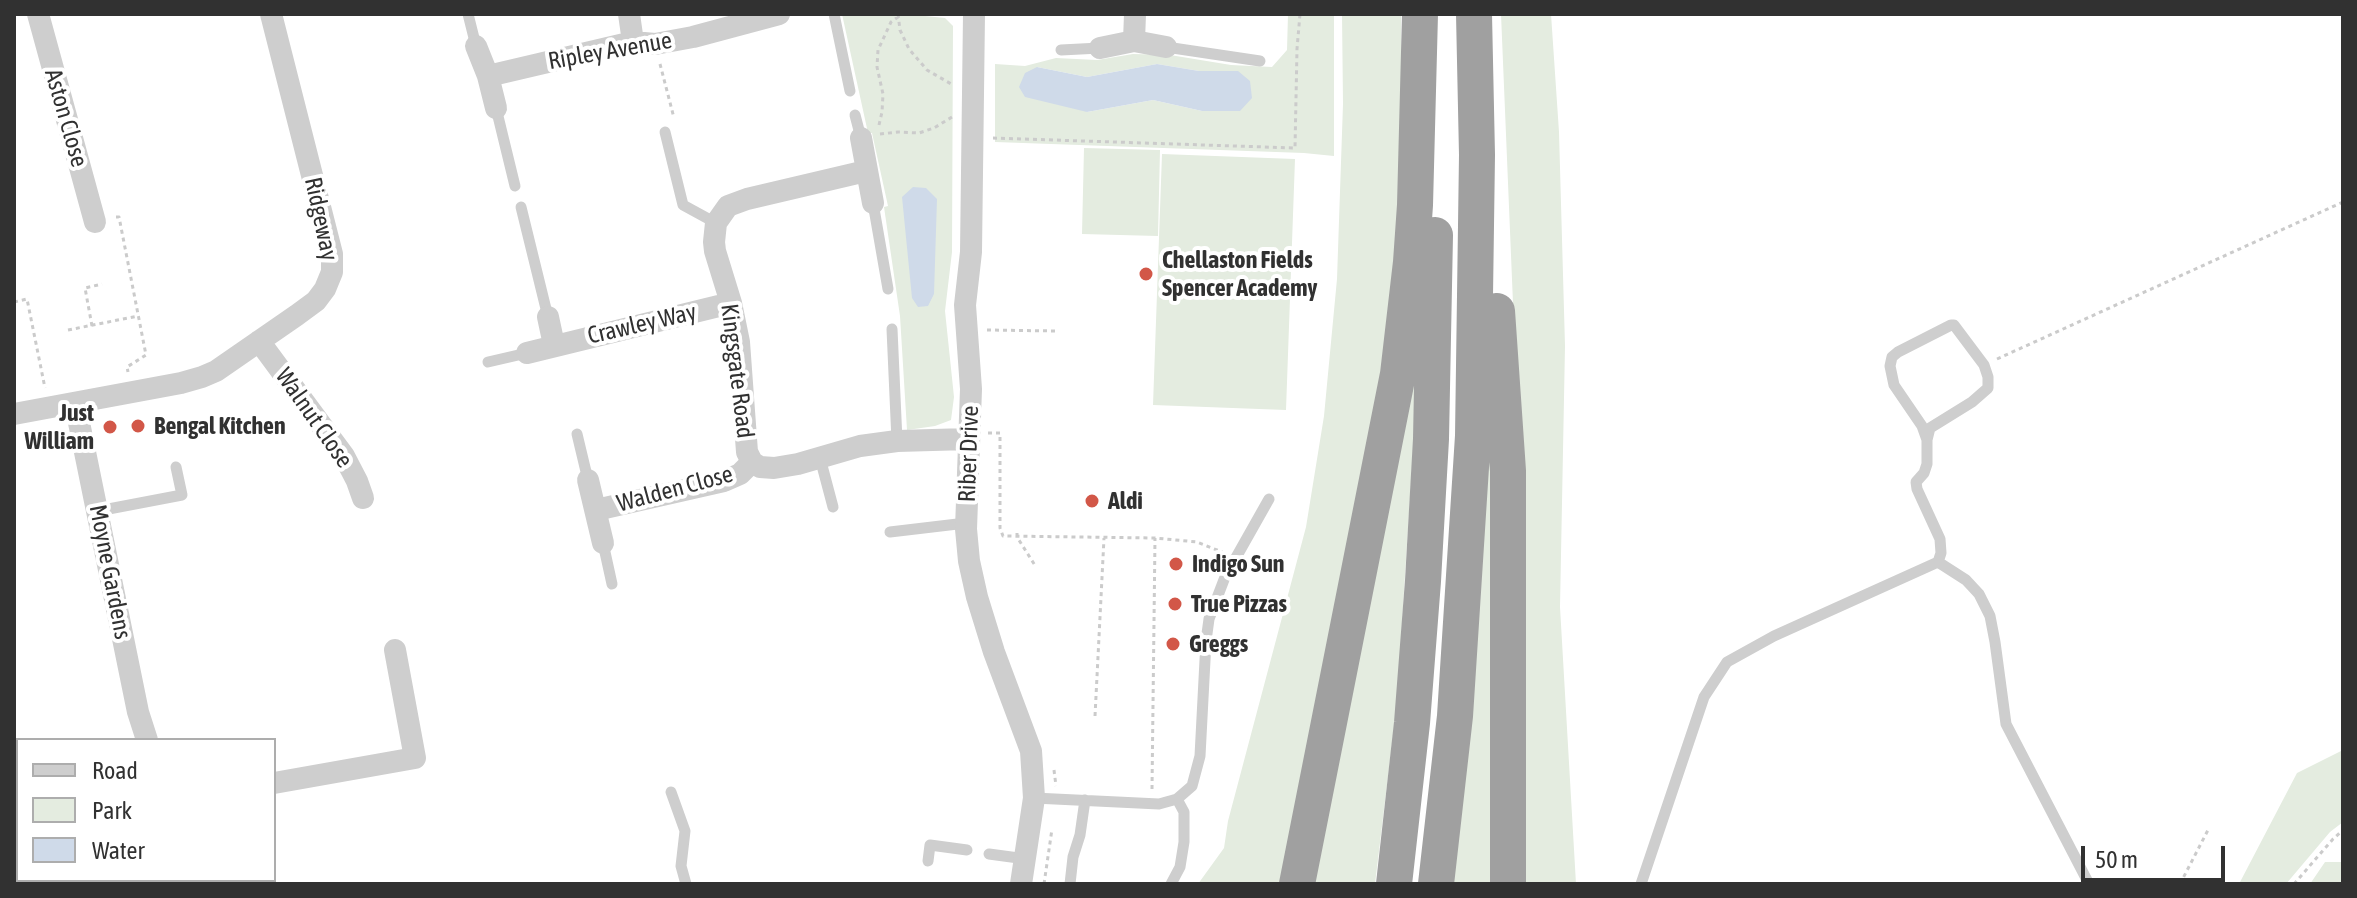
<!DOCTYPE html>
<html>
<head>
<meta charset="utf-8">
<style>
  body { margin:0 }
  #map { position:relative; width:2357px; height:898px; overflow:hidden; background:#fff; font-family:"Asap Condensed",sans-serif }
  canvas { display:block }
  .frame { position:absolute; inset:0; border:16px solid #313131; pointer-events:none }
  .legend { position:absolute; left:16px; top:738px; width:260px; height:144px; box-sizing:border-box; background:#fff; border:2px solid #adadad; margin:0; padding:10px 14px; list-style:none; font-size:24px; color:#313131 }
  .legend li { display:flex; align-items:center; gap:16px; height:40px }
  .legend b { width:40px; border:2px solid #adadad }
  .scale { position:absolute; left:2081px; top:846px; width:144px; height:36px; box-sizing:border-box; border:4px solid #313131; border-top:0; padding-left:10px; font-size:24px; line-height:28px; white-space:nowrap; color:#313131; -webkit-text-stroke:6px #fff; paint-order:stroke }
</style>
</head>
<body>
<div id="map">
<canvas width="2357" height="898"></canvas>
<div class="frame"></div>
<ul class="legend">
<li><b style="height:10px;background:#cecece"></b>Road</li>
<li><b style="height:22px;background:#e4ece0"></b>Park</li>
<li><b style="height:22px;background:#cfdae9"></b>Water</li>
</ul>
<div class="scale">50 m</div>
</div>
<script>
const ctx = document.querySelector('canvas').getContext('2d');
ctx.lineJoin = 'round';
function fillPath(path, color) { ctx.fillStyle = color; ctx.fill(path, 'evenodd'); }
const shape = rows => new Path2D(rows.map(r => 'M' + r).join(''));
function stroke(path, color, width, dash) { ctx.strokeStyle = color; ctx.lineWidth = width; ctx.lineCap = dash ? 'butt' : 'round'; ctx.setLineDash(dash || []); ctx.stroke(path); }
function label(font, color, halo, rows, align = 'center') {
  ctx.font = font + ' "Asap Condensed",sans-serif'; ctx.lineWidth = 8; ctx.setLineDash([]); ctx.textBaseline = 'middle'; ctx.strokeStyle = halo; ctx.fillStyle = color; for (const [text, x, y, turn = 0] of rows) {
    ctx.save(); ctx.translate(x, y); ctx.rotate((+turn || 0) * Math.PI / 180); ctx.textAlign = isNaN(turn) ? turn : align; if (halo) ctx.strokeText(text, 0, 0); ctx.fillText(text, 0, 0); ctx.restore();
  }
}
const green = shape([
  [842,14,905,14,945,18,953,26,952,252,945,311,954,397,951,420,935,426,907,430,900,316,884,207,888,206,872,133,868,133],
  [1288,14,1334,14,1334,156,1304,153,995,142,995,64,1025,66,1056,58,1097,60,1133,54,1170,55,1231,65,1272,67,1287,50],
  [1157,64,1199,71,1238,71,1202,111,1153,100,1087,112,1037,67,1087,77],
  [1342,14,1401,14,1401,198,1383,370,1284,884,1198,884,1224,848,1228,821,1306,527,1324,416,1337,279,1343,104],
  [1501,14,1551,14,1559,132,1565,346,1560,607,1576,884,1526,884,1518,424],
  [1084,148,1160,150,1158,236,1082,234],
  [1162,154,1295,159,1286,410,1153,405],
  [1418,278,1414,434,1397,702,1375,884,1306,884],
  [1490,390,1500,884,1453,884],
  [2343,750,2343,822,2330,832,2286,884,2239,884,2297,773],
  [14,808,18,808,18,880,112,880,113,884,14,884],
  [2325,862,2341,862,2343,865,2343,884,2310,884]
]);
const water = shape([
  [1157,64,1199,71,1238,71,1250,81,1252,98,1240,111,1202,111,1153,100,1087,112,1025,97,1019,87,1025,73,1037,67,1087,77],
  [913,187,926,188,937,199,934,294,928,306,918,307,912,298,902,197]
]);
const path = shape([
  [898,14,900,30,909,49,927,70,953,85],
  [660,64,674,118],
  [879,125,882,112,883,94,877,67,878,50,891,22,898,17],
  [880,134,898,132,919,133,934,128,952,117],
  [993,138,1295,148,1297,49,1300,14],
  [116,217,119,217,146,355,127,367,128,372],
  [14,302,27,299,45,388],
  [92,326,85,288,102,284],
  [68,330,138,316],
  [987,330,1056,331],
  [1997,359,2343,202],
  [988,433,1000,433,1000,528,1003,536,1155,538,1197,542,1222,552],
  [1017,533,1017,537,1036,567],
  [1095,716,1104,538],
  [1054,770,1056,786],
  [1152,789,1155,538],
  [14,834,18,840],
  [21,884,23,880],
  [1044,884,1052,829],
  [2180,884,2208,830],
  [2294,884,2333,839,2343,830]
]);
const service = shape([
  [468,14,476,46],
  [834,14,850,91],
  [1166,47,1260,61],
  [1061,50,1100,48],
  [496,108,515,186],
  [855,115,861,138],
  [665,132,683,205,716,223],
  [873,203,888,289],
  [521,207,548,317],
  [892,329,897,441],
  [488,362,527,353],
  [577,434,588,480],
  [820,458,833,507],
  [98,511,182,495,176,467],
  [890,532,966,523],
  [603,543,612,584],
  [1938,562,1966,580,1979,594,1990,616,1995,642,2006,724,2089,884],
  [671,792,685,831,681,866,686,884],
  [1034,798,1159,804,1177,799,1192,786,1200,756,1206,641,1209,619,1225,577,1269,499],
  [989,854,1026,859],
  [928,861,930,845,967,850],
  [1070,884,1073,857,1080,835,1085,800],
  [1171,884,1180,867,1184,842,1184,812,1177,799],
  [1641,884,1704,697,1727,662,1774,636,1938,562,1941,553,1940,539,1917,489,1916,482,1924,473,1927,464,1927,440,1922,426,1894,385,1890,366,1892,357,1898,352,1951,325,1954,325,1984,365,1988,377,1988,388,1972,402,1930,428,1927,440]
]);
const minor = shape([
  [38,14,95,222],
  [629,14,633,42],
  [974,14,971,252,965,305,971,389,966,529,969,561,977,597,994,652,1031,751,1034,798,1021,884],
  [1134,41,1135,14],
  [476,46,488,76,496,108],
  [1100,48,1134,41,1166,47],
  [488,76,633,42,655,44,693,37,779,14],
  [861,138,873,203],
  [866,171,747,199,728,206,716,223,714,242,715,251,731,303,739,342,747,452,752,462,760,467,774,468,798,464,860,446,897,441,968,439],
  [548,317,554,345],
  [259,341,344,456,357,481,363,498],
  [527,353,731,303],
  [75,403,138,712,147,740],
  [14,414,181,383,202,377,216,371,297,315,316,301,325,289,332,272,332,254,271,14],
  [588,480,603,543],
  [596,510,724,481,740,474,752,462],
  [274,783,415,758,395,650]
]);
const trunk = shape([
  [1497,311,1508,471,1508,884],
  [1297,884,1398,374,1411,262,1415,205,1420,14],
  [1394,884,1412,723,1423,581,1431,439,1435,235],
  [1436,884,1455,716,1473,436,1477,155,1474,14]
]);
const markers = [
  [1146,274,8,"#d25748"],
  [138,426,8,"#d25748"],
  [110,427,8,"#d25748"],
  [1092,501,8,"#d25748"],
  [1176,564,8,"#d25748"],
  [1175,604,8,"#d25748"],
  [1173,644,8,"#d25748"]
];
const streetNames = [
  ["Ripley Avenue",610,51,-10],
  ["Aston Close",66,118,74],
  ["Ridgeway",321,219,78],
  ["Crawley Way",642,324,-13],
  ["Kingsgate Road",737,371,83],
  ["Walnut Close",314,418,55],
  ["Riber Drive",969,454,-88],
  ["Walden Close",675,489,-15],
  ["Moyne Gardens",110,572,79]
];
const poiNames = [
  ["Chellaston Fields",1162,260],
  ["Spencer Academy",1162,288],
  ["Just",94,413,"right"],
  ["William",94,441,"right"],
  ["Bengal Kitchen",154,426],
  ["Aldi",1108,501],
  ["Indigo Sun",1192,564],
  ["True Pizzas",1191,604],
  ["Greggs",1189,644]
];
fillPath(green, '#e4ece0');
fillPath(water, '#cfdae9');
stroke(path, '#cbcbcb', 3, [4, 4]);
stroke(service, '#cecece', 11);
stroke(minor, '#cecece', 22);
stroke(trunk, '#a0a0a0', 36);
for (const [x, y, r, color] of markers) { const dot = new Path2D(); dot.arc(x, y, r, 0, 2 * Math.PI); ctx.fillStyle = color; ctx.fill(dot); stroke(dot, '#fff', 3); }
label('24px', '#313131', '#fff', streetNames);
label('bold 24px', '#313131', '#fff', poiNames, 'left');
</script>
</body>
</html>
